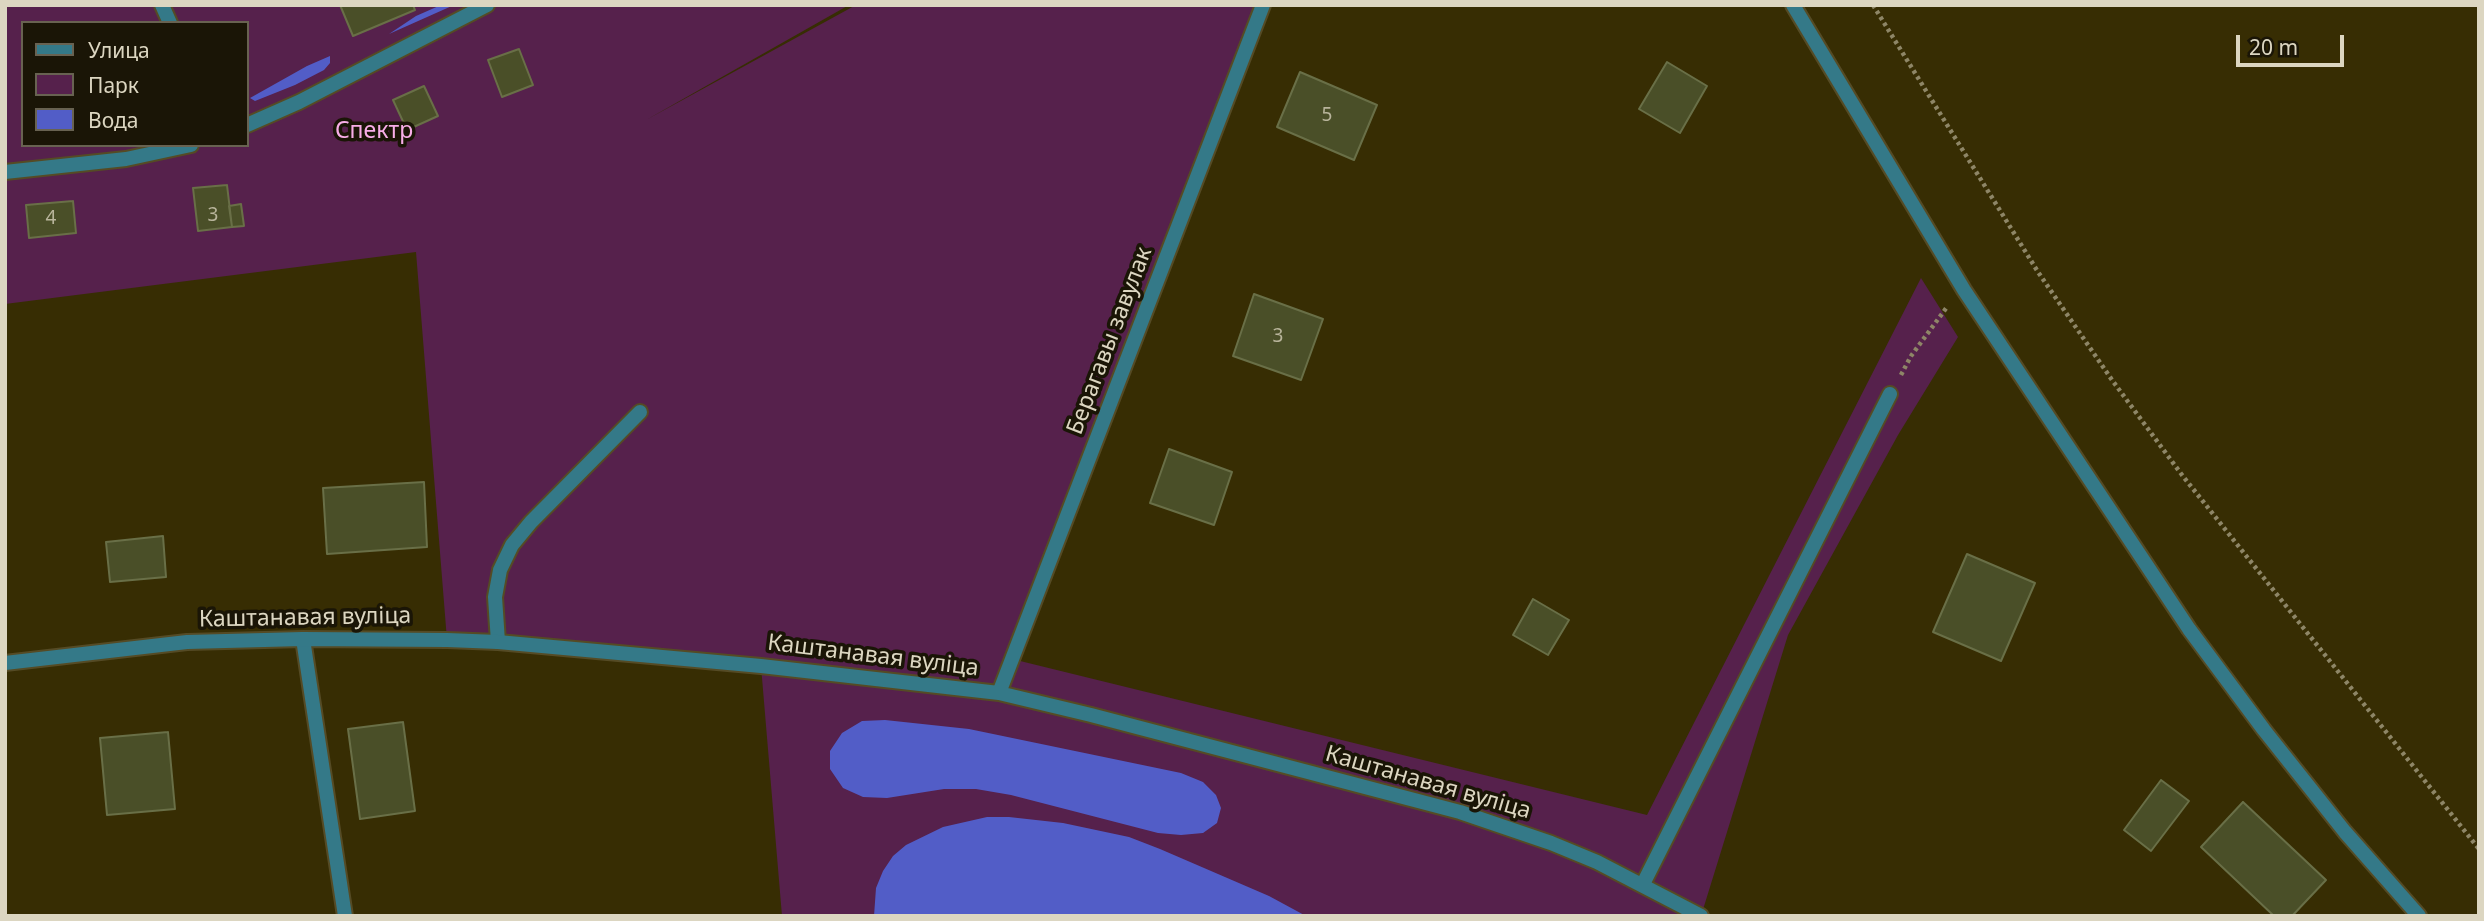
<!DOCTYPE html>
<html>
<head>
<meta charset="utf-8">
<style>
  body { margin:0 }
  #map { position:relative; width:2484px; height:921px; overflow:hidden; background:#372d03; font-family:"Noto Sans",sans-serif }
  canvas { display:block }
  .frame { position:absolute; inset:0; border:7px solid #dcd6c1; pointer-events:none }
  .legend { position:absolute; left:21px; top:21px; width:228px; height:126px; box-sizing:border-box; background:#1a1506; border:2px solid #686251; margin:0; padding:9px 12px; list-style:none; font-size:21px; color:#dcd6c1 }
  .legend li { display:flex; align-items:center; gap:14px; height:35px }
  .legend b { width:35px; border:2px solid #686251 }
  .scale { position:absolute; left:2236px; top:35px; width:108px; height:32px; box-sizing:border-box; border:4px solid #dcd6c1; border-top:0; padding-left:9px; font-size:21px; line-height:24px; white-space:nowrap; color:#dcd6c1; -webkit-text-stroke:5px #1a1506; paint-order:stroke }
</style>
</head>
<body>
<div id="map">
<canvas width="2484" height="921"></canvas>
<div class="frame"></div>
<ul class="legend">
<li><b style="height:9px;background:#347988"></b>Улица</li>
<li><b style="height:19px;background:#56214c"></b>Парк</li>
<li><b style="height:19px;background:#525dc7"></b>Вода</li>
</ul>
<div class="scale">20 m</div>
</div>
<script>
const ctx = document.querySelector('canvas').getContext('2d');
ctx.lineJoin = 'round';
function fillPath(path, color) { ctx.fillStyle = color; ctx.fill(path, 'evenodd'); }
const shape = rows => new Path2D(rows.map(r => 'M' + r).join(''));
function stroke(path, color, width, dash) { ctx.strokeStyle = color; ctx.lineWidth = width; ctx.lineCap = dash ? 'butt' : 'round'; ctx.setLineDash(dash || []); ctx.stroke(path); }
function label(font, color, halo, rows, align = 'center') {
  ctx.font = font + ' "Noto Sans",sans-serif'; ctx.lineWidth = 7; ctx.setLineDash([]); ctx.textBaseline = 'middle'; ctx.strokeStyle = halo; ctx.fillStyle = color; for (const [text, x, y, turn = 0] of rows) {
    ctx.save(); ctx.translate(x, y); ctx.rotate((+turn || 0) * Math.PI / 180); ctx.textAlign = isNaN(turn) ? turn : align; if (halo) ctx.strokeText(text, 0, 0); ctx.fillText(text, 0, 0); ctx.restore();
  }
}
const green = shape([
  [5,5,849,5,646,120,856,5,1263,5,1012,659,1647,815,1921,278,1958,337,1898,435,1788,635,1701,916,782,916,761,666,447,640,416,252,5,304],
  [23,23,247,23,247,145,23,145]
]);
const water = shape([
  [441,5,454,5,389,34,416,16],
  [330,56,330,63,324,70,295,85,255,101,250,98,307,66],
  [885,720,969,729,1181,773,1203,782,1216,795,1221,808,1217,823,1203,833,1181,835,1158,833,1011,795,976,789,944,789,887,798,863,797,843,788,830,769,830,751,842,733,862,721],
  [987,817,1009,817,1063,823,1129,837,1160,849,1269,896,1306,916,874,916,876,888,883,871,893,856,906,845,943,827]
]);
const building = shape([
  [340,5,413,5,415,10,353,36,340,5],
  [519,49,533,85,502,97,488,60,519,49],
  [1667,62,1707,86,1680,133,1639,109,1667,62],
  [1300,72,1377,105,1354,160,1277,127,1300,72],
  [424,86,438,116,407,130,393,100,424,86],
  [227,185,232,227,198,231,193,188,227,185],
  [73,201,76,233,29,238,26,205,73,201],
  [241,204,244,226,232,227,229,206,241,204],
  [1254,294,1323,319,1301,380,1233,356,1254,294],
  [1169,449,1232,472,1214,525,1150,503,1169,449],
  [424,482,427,547,327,554,323,488,424,482],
  [163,536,166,577,110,582,106,542,163,536],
  [1967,554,2035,583,2001,661,1933,632,1967,554],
  [1533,599,1569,620,1548,655,1513,635,1533,599],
  [403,722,415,811,360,819,348,729,403,722],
  [168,732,175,809,107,815,100,738,168,732],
  [2161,780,2189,801,2151,851,2124,830,2161,780],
  [2243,802,2326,880,2292,916,2274,916,2201,847,2243,802]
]);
const path = shape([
  [1873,5,2038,272,2112,380,2182,475,2479,849],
  [1901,375,1911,356,1947,307]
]);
const service = shape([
  [5,172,126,159,191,145],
  [303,639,345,916],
  [498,642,495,597,500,570,512,545,531,522,640,412]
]);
const minor = shape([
  [162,5,170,23],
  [1793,5,1964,290,2189,629,2264,730,2345,832,2419,916],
  [247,125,299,102,487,5],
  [5,663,187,642,303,639,447,640,498,642,761,666,999,693,1091,715,1460,812,1551,843,1597,862,1701,916],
  [999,693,1263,5],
  [1643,884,1890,394]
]);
const numberNames = [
  ["5",1327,116],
  ["3",213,216],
  ["4",51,219],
  ["3",1278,337]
];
const parkNames = [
  ["Спектр",374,131]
];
const streetNames = [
  ["Берагавы завулак",1110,341,-69],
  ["Каштанавая вуліца",305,618,-1],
  ["Каштанавая вуліца",873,656,7],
  ["Каштанавая вуліца",1428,783,16]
];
fillPath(green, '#56214c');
fillPath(water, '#525dc7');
fillPath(building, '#4a4f28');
stroke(building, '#696f47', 2);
stroke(service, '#554b25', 18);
stroke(minor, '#554b25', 18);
stroke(path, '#8e8667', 4.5, [3.5, 3.5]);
stroke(service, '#347988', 14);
stroke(minor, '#347988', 14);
label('19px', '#b8b49b', null, numberNames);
label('23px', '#f8ade7', '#1a1506', parkNames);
label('23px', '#dcd6c1', '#1a1506', streetNames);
</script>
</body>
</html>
